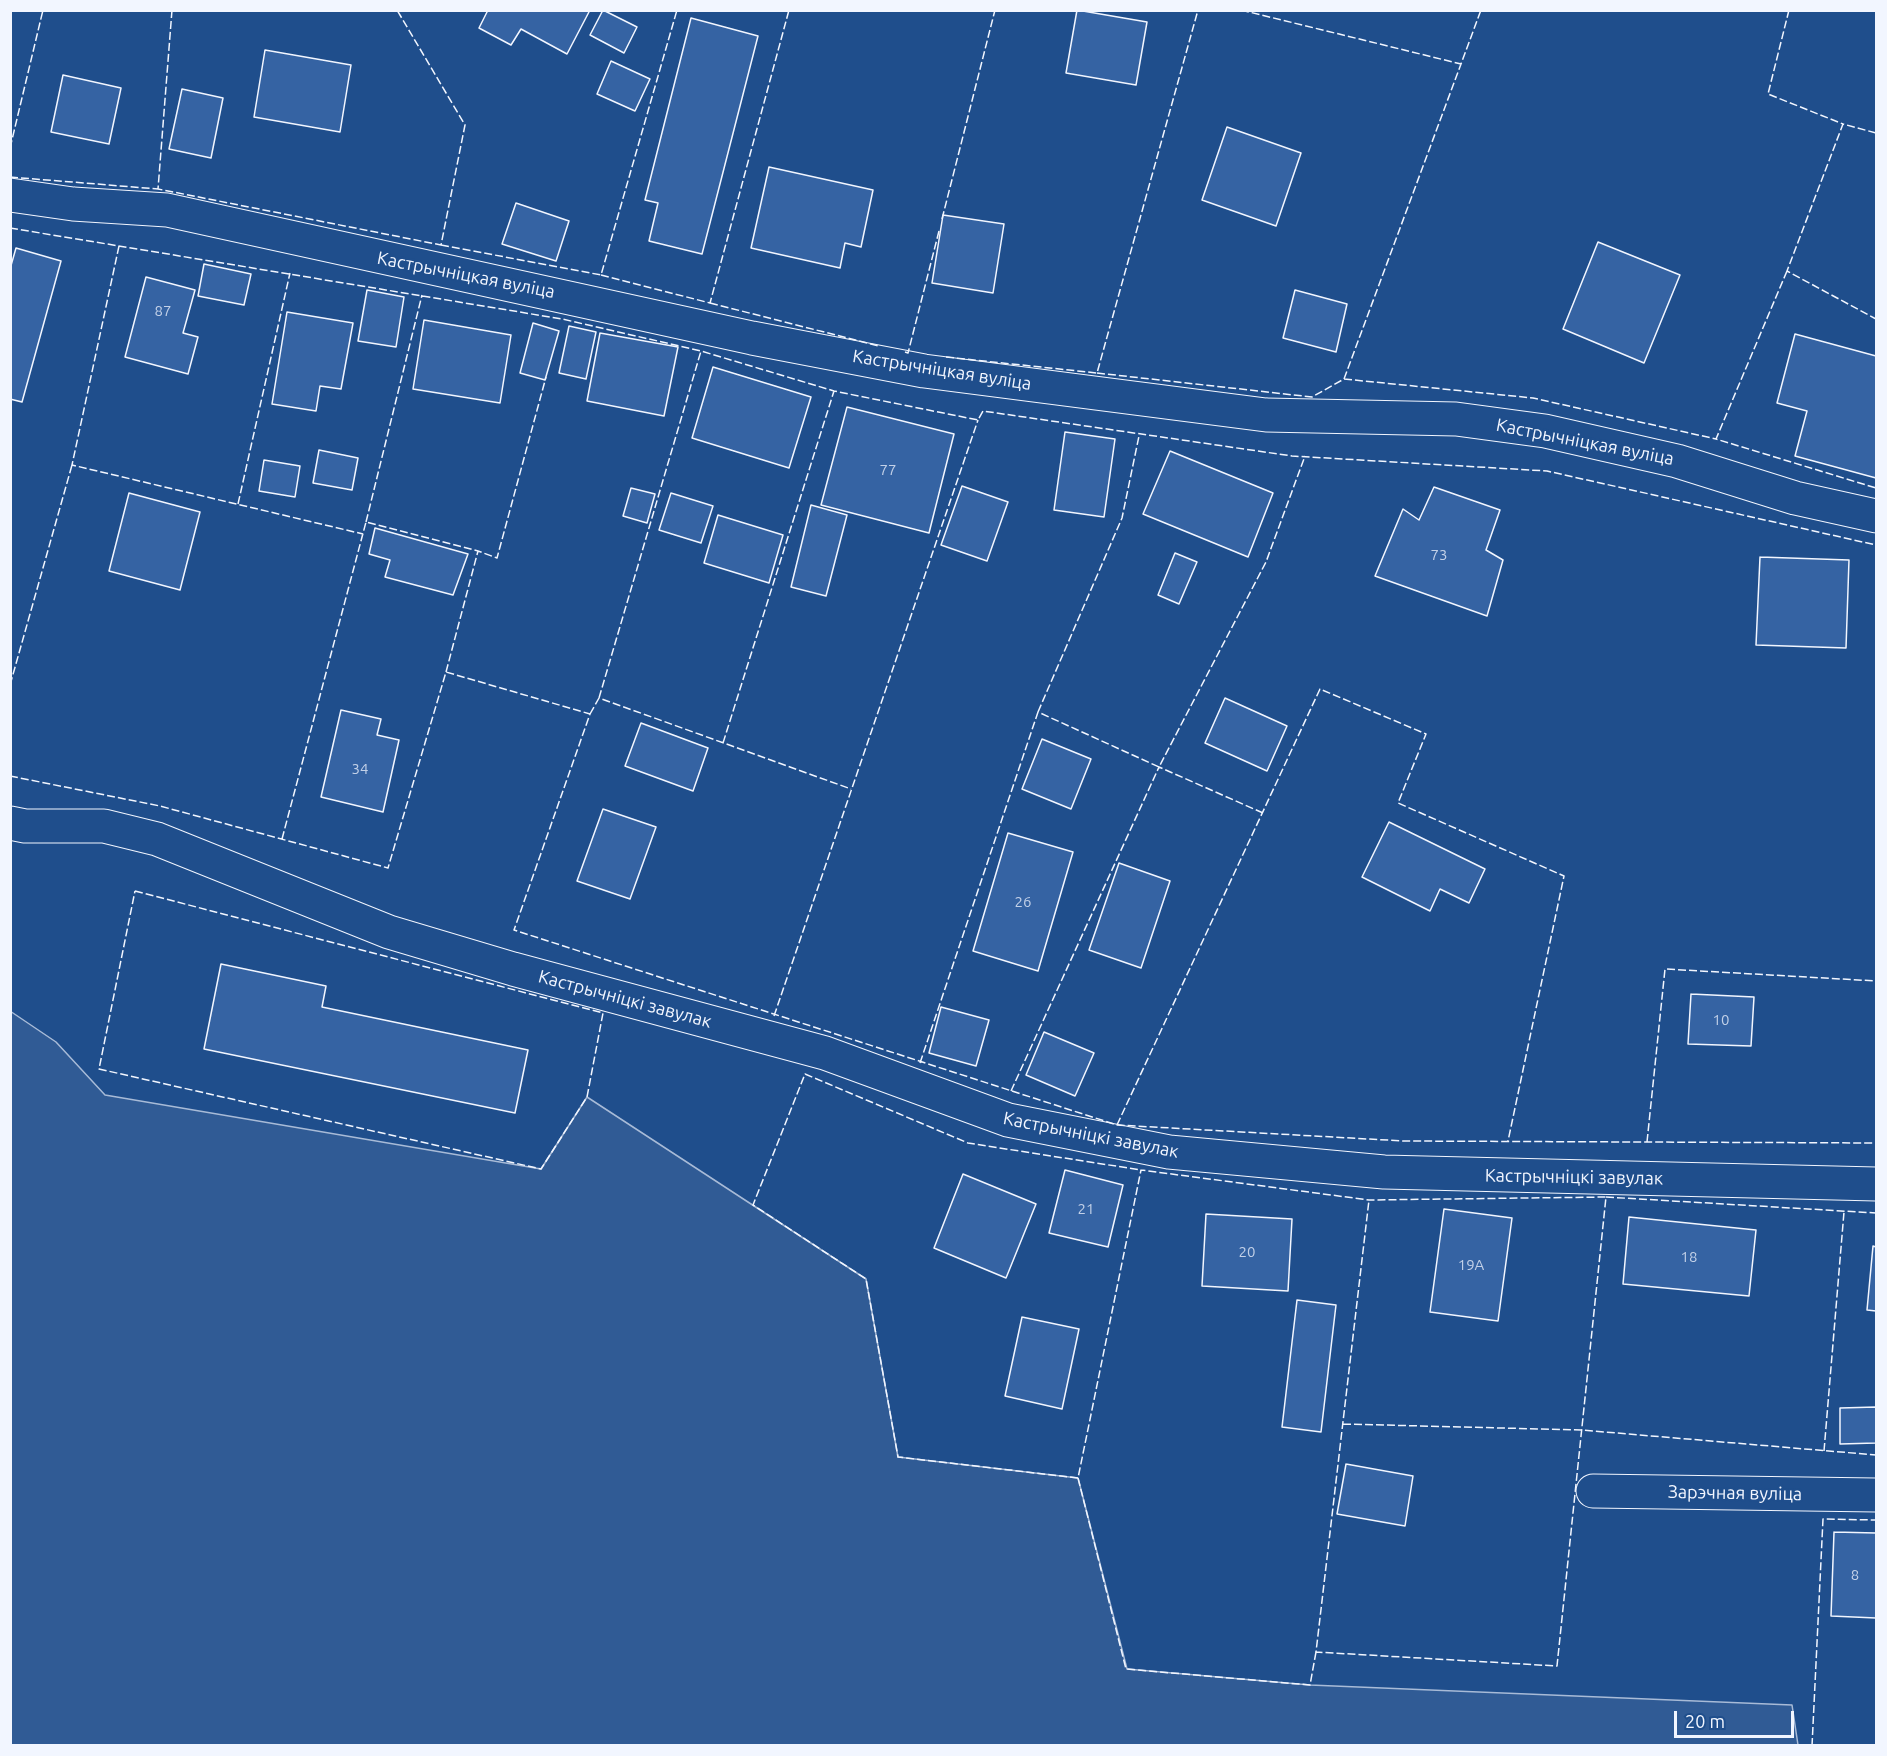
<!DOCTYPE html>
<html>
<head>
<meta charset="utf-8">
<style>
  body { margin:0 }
  #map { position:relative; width:1887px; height:1756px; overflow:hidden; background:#1f4e8c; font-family:Ubuntu,sans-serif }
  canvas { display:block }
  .frame { position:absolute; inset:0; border:12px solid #f2f6ff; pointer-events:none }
  .scale { position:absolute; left:1674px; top:1711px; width:120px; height:27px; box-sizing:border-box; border:3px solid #f2f6ff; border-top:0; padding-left:8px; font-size:18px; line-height:21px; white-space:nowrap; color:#f2f6ff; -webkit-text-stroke:4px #1f4e8c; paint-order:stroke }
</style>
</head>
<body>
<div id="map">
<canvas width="1887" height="1756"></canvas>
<div class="frame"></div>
<div class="scale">20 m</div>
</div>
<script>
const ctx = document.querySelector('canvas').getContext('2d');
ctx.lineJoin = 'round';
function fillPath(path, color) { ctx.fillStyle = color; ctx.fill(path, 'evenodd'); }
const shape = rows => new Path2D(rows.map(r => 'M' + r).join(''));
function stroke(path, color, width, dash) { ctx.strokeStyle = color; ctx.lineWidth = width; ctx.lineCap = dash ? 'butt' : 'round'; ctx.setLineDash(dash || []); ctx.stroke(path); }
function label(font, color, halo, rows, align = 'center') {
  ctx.font = font + ' Ubuntu,sans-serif'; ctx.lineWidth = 4.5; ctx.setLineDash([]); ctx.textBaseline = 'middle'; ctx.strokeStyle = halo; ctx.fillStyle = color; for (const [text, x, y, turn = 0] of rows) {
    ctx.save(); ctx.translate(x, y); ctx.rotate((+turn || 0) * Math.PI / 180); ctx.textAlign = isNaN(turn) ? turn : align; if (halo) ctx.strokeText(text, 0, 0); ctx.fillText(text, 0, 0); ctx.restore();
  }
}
const built = shape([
  [10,1011,56,1042,105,1095,541,1169,587,1097,866,1279,898,1457,1078,1478,1127,1669,1310,1685,1792,1705,1798,1745,11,1745,10,1011]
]);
const building = shape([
  [488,10,590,10,567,54,521,29,511,45,479,28,488,10],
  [603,10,637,27,624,53,590,35,603,10],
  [1077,10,1147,22,1136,85,1066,73,1077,10],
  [691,18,758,36,702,254,649,241,658,203,645,200,691,18],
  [265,50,351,65,340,132,254,117,265,50],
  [611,61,650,79,635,111,597,94,611,61],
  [63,75,121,88,109,144,51,132,63,75],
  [182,89,223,98,211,158,169,149,182,89],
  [1227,127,1301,153,1276,226,1202,200,1227,127],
  [769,167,873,190,861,247,845,243,840,268,751,248,769,167],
  [516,203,569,221,556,261,502,244,516,203],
  [943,215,1004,224,993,293,932,283,943,215],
  [1598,242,1680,275,1644,363,1563,329,1598,242],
  [16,248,61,261,22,402,10,399,10,269,16,248],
  [204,264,251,274,244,305,198,296,204,264],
  [146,277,195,290,183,333,198,337,188,374,125,357,146,277],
  [367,290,404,297,396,347,358,341,367,290],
  [1295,290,1347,304,1336,352,1283,338,1295,290],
  [287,312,353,323,341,389,320,386,316,411,272,404,287,312],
  [424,320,511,335,500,403,413,389,424,320],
  [533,323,559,331,545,380,520,373,533,323],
  [569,326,596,332,586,379,559,373,569,326],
  [600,333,678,347,664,416,587,401,600,333],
  [1795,334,1876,356,1876,478,1795,456,1807,411,1777,403,1795,334],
  [713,367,811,397,789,468,692,438,713,367],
  [847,407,954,434,929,533,821,505,847,407],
  [1065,432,1115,439,1104,517,1054,510,1065,432],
  [319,450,358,458,352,490,313,483,319,450],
  [1170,451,1273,493,1248,557,1143,514,1170,451],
  [264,460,300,466,295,497,259,491,264,460],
  [962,486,1008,502,987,561,941,545,962,486],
  [1434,487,1500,510,1486,550,1503,560,1487,616,1375,576,1403,509,1419,520,1434,487],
  [631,488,655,494,647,523,623,516,631,488],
  [129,493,200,512,180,590,109,571,129,493],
  [671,493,713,506,701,543,659,530,671,493],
  [811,505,847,515,826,596,791,587,811,505],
  [718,515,783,535,769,583,704,563,718,515],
  [375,528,468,554,453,595,385,577,390,560,369,554,375,528],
  [1175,553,1197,562,1179,604,1158,595,1175,553],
  [1760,557,1849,560,1846,648,1756,645,1760,557],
  [1225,698,1287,726,1267,771,1205,743,1225,698],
  [341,710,381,719,377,735,399,740,383,812,321,797,341,710],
  [641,723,708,748,693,791,625,766,641,723],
  [1042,739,1091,759,1071,809,1022,789,1042,739],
  [603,809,656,827,630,899,577,881,603,809],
  [1389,822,1485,869,1469,903,1440,889,1430,911,1362,877,1389,822],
  [1008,833,1073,852,1038,971,973,951,1008,833],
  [1119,863,1170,881,1141,968,1089,950,1119,863],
  [221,964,326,986,322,1007,528,1050,515,1113,204,1049,221,964],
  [1691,994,1754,997,1751,1046,1688,1044,1691,994],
  [941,1007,989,1020,976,1066,929,1053,941,1007],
  [1044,1032,1094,1053,1075,1096,1026,1075,1044,1032],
  [1065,1170,1123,1185,1108,1247,1049,1233,1065,1170],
  [963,1174,1036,1204,1006,1278,934,1248,963,1174],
  [1444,1209,1512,1218,1498,1321,1430,1312,1444,1209],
  [1206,1214,1292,1219,1288,1291,1202,1286,1206,1214],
  [1629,1217,1756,1230,1749,1296,1623,1284,1629,1217],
  [1873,1246,1876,1247,1876,1311,1867,1310,1873,1246],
  [1297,1300,1336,1305,1321,1432,1282,1427,1297,1300],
  [1022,1317,1079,1329,1062,1409,1005,1396,1022,1317],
  [1876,1407,1876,1443,1840,1444,1840,1408,1876,1407],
  [1346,1464,1413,1476,1405,1526,1337,1514,1346,1464],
  [1834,1532,1876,1533,1876,1618,1831,1616,1834,1532]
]);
const minor = shape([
  [10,195,73,204,167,210,752,338,924,371,1266,415,1456,419,1545,431,1677,461,1795,498,1876,516],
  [10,823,25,826,104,826,157,839,389,932,513,969,825,1053,1008,1120,1169,1152,1384,1172,1876,1184],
  [1593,1491,1876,1495]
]);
const fence = shape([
  [172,10,158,189,441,245,465,125,397,10],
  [1241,10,1461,64,1481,10],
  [1789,10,1768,94,1843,124],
  [1876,133,1843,124,1787,271,1876,319],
  [10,148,43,10],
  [10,177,158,189],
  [942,219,995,10],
  [10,228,562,319,701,351,834,391,978,420,983,411,1292,456,1547,471,1876,545],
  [441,245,601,275,677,10],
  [119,246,72,465,363,534],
  [1787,271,1716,439,1876,488],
  [601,275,710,303,789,10],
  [710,303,879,346],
  [905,352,908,353,939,231],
  [946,357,1097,373,1198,10],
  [1097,373,1312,397,1344,379,1461,64],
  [1344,379,1533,398,1716,439],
  [238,504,290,273],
  [366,522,422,295],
  [446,672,478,551,497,558,546,377],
  [10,685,72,465],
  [599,698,701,351],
  [1038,712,1122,518,1139,436],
  [590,714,599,698,851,789],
  [723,743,834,391],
  [10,776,160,806,388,868,446,672,590,714,514,930,1117,1125,1404,1141,1876,1143],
  [282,839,366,522,478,551],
  [135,891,603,1013,587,1097,541,1169,99,1069,135,891],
  [774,1016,978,420],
  [920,1063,1038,712,1159,767,1266,562,1305,456],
  [1011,1091,1159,767,1263,813],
  [1117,1125,1320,689,1426,734,1398,803,1564,876,1508,1141],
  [1647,1142,1665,969,1876,981],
  [1606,1197,1876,1213],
  [1343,1424,1581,1430,1876,1455],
  [1824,1451,1844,1212],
  [1078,1478,898,1457,866,1279,753,1205,805,1074,968,1143,1141,1170],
  [1316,1652,1310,1685,1126,1669,1078,1478,1141,1170,1369,1200,1606,1197,1557,1666,1316,1652,1369,1200],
  [1812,1746,1823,1519,1876,1520]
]);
const numberNames = [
  ["87",163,311],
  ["77",888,470],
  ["73",1439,555],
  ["34",360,769],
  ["26",1023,902],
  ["10",1721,1020],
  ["21",1086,1209],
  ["20",1247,1252],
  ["18",1689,1257],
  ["19А",1471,1265],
  ["8",1855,1575]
];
const streetNames = [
  ["Кастрычніцкая вуліца",466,275,11],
  ["Кастрычніцкая вуліца",942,370,9],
  ["Кастрычніцкая вуліца",1585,442,11],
  ["Кастрычніцкі завулак",625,999,15],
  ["Кастрычніцкі завулак",1091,1135,11],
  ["Кастрычніцкі завулак",1574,1177,1],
  ["Зарэчная вуліца",1735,1493,1]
];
fillPath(built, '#305b95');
stroke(built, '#a8bbd7', 1.5);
fillPath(building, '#3563a3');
stroke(building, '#f2f6ff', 1.5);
stroke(minor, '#f2f6ff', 35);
stroke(minor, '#1f4e8c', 33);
stroke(fence, '#f2f6ff', 1.5, [8, 3]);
label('15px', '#c3d1e8', null, numberNames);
label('18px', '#f2f6ff', '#1f4e8c', streetNames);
</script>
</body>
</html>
